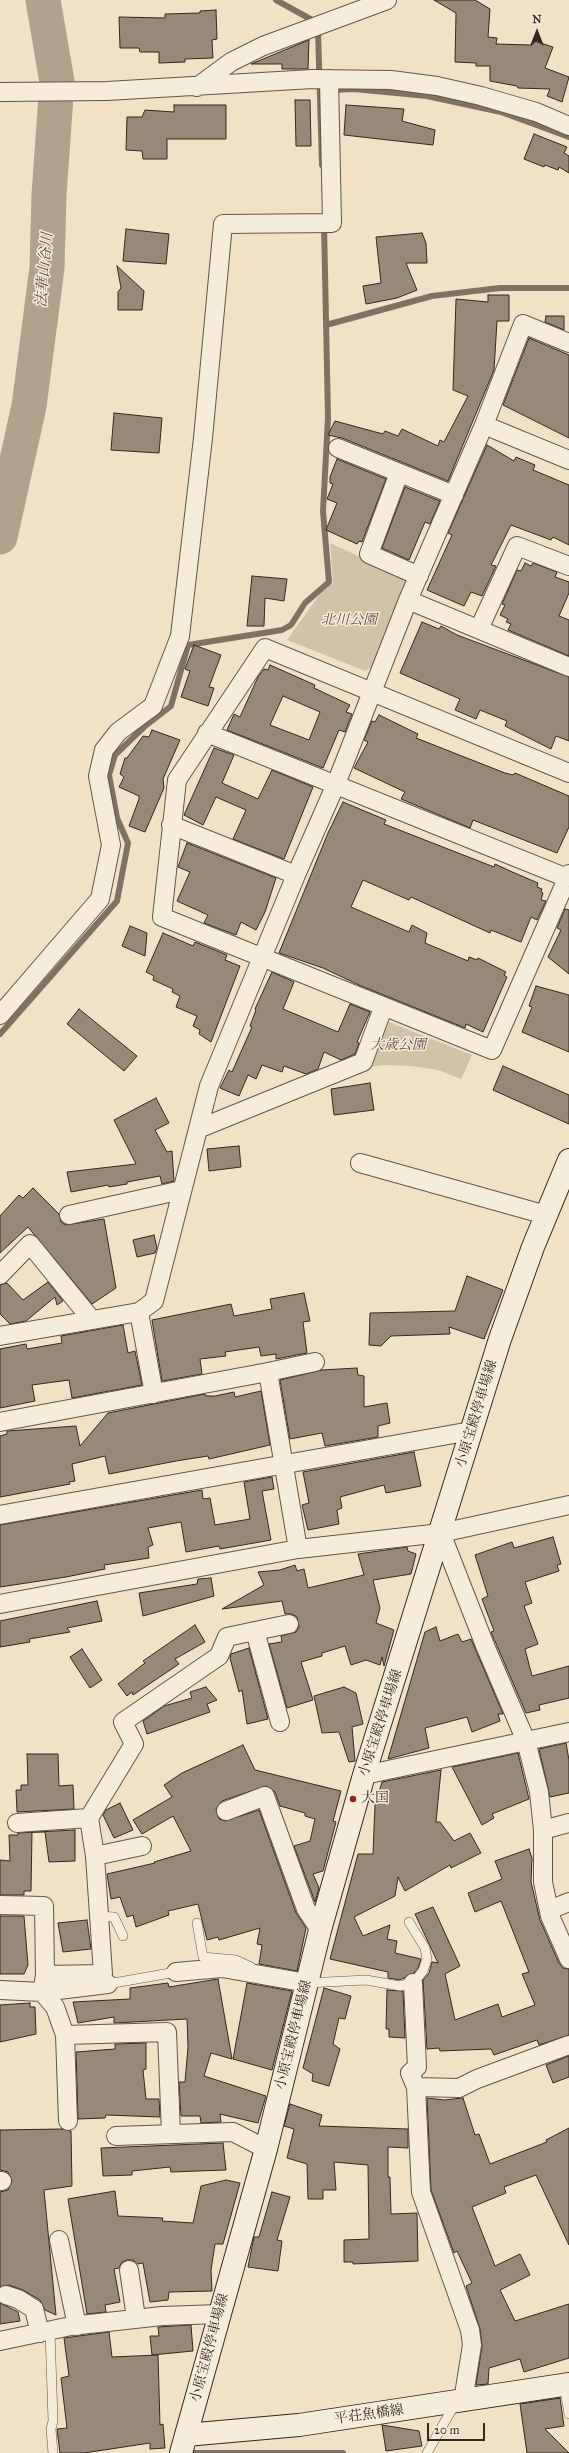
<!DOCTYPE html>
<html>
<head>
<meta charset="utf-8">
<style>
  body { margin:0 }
  #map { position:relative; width:569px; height:2453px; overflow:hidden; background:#f1e1c6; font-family:"IM FELL Great Primer",serif }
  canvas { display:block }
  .north { position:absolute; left:517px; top:12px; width:40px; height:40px; -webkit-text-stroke:3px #f6ecda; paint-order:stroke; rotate:0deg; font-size:11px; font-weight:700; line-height:16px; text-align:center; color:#342921 }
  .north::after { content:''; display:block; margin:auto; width:14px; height:18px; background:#342921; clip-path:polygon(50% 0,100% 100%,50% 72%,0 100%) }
  .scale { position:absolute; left:427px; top:2423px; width:58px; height:18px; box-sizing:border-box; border:2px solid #342921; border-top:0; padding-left:5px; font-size:12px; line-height:14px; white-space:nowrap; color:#342921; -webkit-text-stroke:3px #f6ecda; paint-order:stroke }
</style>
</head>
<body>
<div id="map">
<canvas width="569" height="2453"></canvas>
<div class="north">N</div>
<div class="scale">20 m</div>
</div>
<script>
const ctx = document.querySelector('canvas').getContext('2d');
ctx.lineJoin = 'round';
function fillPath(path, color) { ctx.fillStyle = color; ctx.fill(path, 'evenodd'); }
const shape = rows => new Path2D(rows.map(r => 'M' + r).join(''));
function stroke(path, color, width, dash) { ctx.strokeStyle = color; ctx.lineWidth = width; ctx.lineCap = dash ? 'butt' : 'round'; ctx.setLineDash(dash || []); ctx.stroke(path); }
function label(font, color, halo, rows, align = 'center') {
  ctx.font = font + ' "IM FELL Great Primer","Noto Serif JP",serif'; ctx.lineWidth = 3; ctx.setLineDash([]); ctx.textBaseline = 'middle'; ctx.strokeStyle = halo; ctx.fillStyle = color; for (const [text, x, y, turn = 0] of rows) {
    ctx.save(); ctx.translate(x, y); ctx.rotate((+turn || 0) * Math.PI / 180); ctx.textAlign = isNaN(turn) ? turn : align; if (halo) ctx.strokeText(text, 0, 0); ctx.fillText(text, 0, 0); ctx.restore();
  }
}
const green = shape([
  [330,543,404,577,407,584,373,667,365,671,287,640,320,594,333,583],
  [389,1022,472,1055,461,1079,438,1070,412,1066,384,1065,371,1067,367,1065]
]);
const stream = shape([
  [276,0,314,21,318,31,322,165],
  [331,90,354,89,427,96,501,112,569,137],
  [326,325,432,296,500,288,569,288],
  [0,1034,117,901,128,843,117,818,109,775,115,755,144,727,171,706,188,645,282,630,291,625,305,603,329,582,323,511,328,418,324,224],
  [187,2453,343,2453]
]);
const river = shape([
  [0,537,29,406,47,268,49,195,57,82,43,0]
]);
const building = shape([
  [434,0,475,0,490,9,488,37,497,38,496,44,532,45,534,41,553,47,545,68,569,77,562,102,547,96,550,89,518,88,517,86,490,81,490,66,476,66,476,63,455,62,456,13,434,0],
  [216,10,217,39,212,40,213,58,185,59,185,62,159,63,159,52,140,52,139,48,120,48,119,17,165,18,165,14,200,13,200,11,216,10],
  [309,40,308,69,282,69,282,64,251,64,309,40],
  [295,100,310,100,311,146,296,146,295,100],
  [174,105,226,105,226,139,167,139,167,159,143,159,142,151,126,150,127,117,142,117,145,110,174,112,174,105],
  [346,105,404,109,402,121,435,130,433,145,344,135,346,105],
  [534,134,567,147,564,153,569,156,569,173,559,167,558,170,545,165,544,167,524,159,534,134],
  [126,229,169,234,166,264,123,261,126,229],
  [422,233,426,243,427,263,406,263,417,290,397,298,366,304,363,286,381,283,376,237,422,233],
  [117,266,144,291,142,310,118,310,118,292,121,288,117,266],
  [488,295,509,295,509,321,497,321,494,370,448,481,342,438,328,435,335,421,383,434,385,431,398,436,402,429,438,446,440,440,444,442,468,396,453,390,456,299,488,302,488,295],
  [546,316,564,316,564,330,545,322,546,316],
  [529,338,569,355,569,438,503,405,529,338],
  [114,413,162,418,159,453,111,450,114,413],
  [487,445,514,461,516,457,535,465,533,470,569,485,569,545,553,537,551,540,511,525,491,565,496,566,482,596,471,592,464,606,427,590,452,535,448,533,487,445],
  [337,459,386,479,362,542,359,541,357,544,326,530,337,503,327,499,333,484,330,483,330,477,337,459],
  [405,487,440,501,430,524,425,522,409,560,382,548,405,487],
  [525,563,531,566,533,563,557,572,555,577,569,582,569,593,559,616,569,620,569,656,508,630,511,624,506,622,508,619,500,615,505,605,502,604,517,570,521,571,525,563],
  [252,576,287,579,284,601,265,598,264,626,247,626,252,576],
  [422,622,439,629,441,626,457,635,569,677,569,741,556,736,551,749,505,726,507,721,480,710,476,719,455,710,460,699,400,673,422,622],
  [194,645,221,655,209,687,214,688,208,706,181,697,190,671,185,669,194,645],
  [270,665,315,685,314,688,350,705,346,712,352,714,345,732,339,730,323,768,227,730,234,714,240,717,258,677,264,669,268,670,270,665],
  [283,696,320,712,309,740,270,725,283,696],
  [379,715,418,734,416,738,505,773,513,775,515,773,569,796,569,827,557,853,473,820,470,828,432,812,401,799,405,792,354,768,368,742,364,740,372,721,375,722,379,715],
  [152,730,180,740,163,779,164,788,145,832,129,826,139,799,139,796,119,787,124,777,120,774,125,758,127,758,143,736,149,737,152,730],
  [214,748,234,755,222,783,258,799,272,770,313,787,284,859,233,839,246,810,216,797,203,825,184,815,214,748],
  [343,802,386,820,384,824,494,867,495,864,510,871,538,883,537,887,542,889,541,892,543,893,541,900,546,901,537,920,531,917,521,942,491,930,490,933,411,897,409,900,363,880,351,907,409,932,412,925,427,933,425,943,468,961,469,957,477,960,478,958,506,972,504,975,507,977,483,1032,466,1024,465,1028,359,985,323,968,279,953,328,833,343,802],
  [187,843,276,878,265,912,256,930,241,922,236,935,204,923,208,915,177,901,190,872,178,867,187,843],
  [565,909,569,910,569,974,548,957,561,930,557,928,565,909],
  [130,926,147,933,145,956,122,946,130,926],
  [163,933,193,946,195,942,227,955,225,960,240,966,211,1042,199,1034,200,1030,193,1026,197,1016,176,1007,180,996,172,992,173,989,153,980,154,976,146,972,163,933],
  [272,972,294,982,283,1009,338,1032,350,1004,370,1012,357,1042,359,1043,355,1054,341,1060,324,1052,318,1069,306,1074,284,1066,282,1072,262,1065,256,1079,248,1075,239,1096,220,1088,229,1070,232,1072,252,1027,250,1026,256,1010,255,1009,272,972],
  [536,986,569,995,569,1052,522,1032,532,1007,529,1006,536,986],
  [79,1009,137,1056,124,1071,67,1024,79,1009],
  [503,1066,569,1095,569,1124,493,1090,503,1066],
  [370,1083,374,1110,334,1115,331,1089,370,1083],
  [156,1098,169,1123,155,1130,167,1152,172,1151,174,1181,162,1184,160,1176,127,1182,127,1184,109,1187,108,1185,71,1192,67,1172,136,1164,114,1120,156,1098],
  [239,1146,241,1167,209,1171,207,1149,239,1146],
  [33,1188,59,1214,61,1222,65,1225,104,1219,116,1288,92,1304,28,1227,0,1253,0,1216,19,1195,23,1198,33,1188],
  [154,1235,157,1248,155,1253,137,1257,133,1240,154,1235],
  [467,1276,503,1290,484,1339,449,1327,450,1334,391,1336,381,1346,369,1345,370,1313,455,1311,467,1276],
  [48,1282,63,1301,57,1305,55,1297,26,1321,10,1324,0,1314,0,1285,7,1283,23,1300,48,1282],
  [304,1293,310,1321,303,1322,307,1353,276,1359,276,1354,261,1356,259,1347,225,1352,226,1356,200,1359,202,1374,162,1381,152,1320,231,1304,234,1316,272,1309,270,1299,304,1293],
  [123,1325,128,1353,135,1351,142,1385,72,1398,69,1380,32,1385,35,1401,0,1408,0,1349,26,1344,27,1349,62,1343,61,1336,123,1325],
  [357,1368,358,1375,364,1376,364,1407,387,1403,390,1423,378,1426,378,1437,325,1446,322,1433,290,1439,280,1380,322,1370,357,1368],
  [261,1391,270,1445,209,1459,208,1456,176,1461,109,1474,105,1456,72,1464,75,1481,69,1482,70,1484,0,1497,0,1436,7,1434,7,1431,76,1426,80,1446,108,1413,205,1394,206,1396,215,1396,234,1392,235,1397,261,1391],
  [414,1452,421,1486,386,1493,384,1485,340,1497,342,1508,337,1510,339,1524,308,1530,302,1505,309,1503,303,1472,414,1452],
  [272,1477,274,1489,262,1491,271,1540,220,1549,219,1546,186,1552,181,1522,148,1528,153,1545,148,1547,149,1558,104,1565,105,1569,66,1577,0,1587,0,1525,202,1490,203,1499,210,1498,215,1525,250,1519,244,1482,272,1477],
  [553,1537,561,1564,557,1565,559,1571,525,1582,532,1603,524,1606,538,1644,525,1649,532,1676,569,1666,569,1698,539,1705,540,1710,526,1713,491,1632,494,1631,482,1599,488,1596,475,1555,512,1542,514,1548,553,1537],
  [407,1547,408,1551,416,1554,411,1574,373,1580,380,1608,376,1623,394,1630,384,1666,382,1657,380,1665,366,1660,351,1665,345,1646,322,1653,322,1656,301,1662,313,1700,287,1708,269,1644,282,1642,281,1636,296,1632,299,1627,297,1617,292,1614,285,1614,282,1601,222,1609,264,1585,258,1572,280,1570,295,1565,297,1571,304,1569,308,1588,364,1575,358,1554,407,1547],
  [211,1578,214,1596,143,1616,139,1593,197,1584,198,1579,211,1578],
  [97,1601,102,1621,67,1628,70,1632,29,1639,30,1642,0,1647,0,1621,97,1601],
  [195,1625,205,1642,175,1659,179,1664,133,1695,132,1692,127,1696,118,1684,145,1663,143,1661,195,1625],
  [436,1627,440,1641,458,1634,462,1642,471,1639,503,1714,498,1714,500,1721,472,1732,467,1717,425,1728,429,1748,388,1759,425,1632,436,1627],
  [249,1648,268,1719,247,1724,242,1690,239,1692,230,1658,231,1654,249,1648],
  [82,1649,102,1680,90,1688,70,1657,82,1649],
  [206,1687,217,1700,207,1704,210,1712,147,1734,143,1721,164,1706,192,1698,190,1692,206,1687],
  [344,1687,356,1693,363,1724,352,1727,355,1761,349,1762,339,1732,322,1733,314,1696,344,1687],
  [566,1743,569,1760,569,1793,550,1797,539,1749,566,1743],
  [243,1745,255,1770,341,1791,333,1821,336,1822,323,1871,313,1874,319,1888,315,1902,294,1846,310,1841,315,1819,305,1816,305,1813,280,1806,275,1792,266,1786,222,1801,216,1809,219,1819,225,1821,259,1810,296,1913,306,1928,297,1971,259,1964,262,1945,257,1944,260,1928,219,1940,218,1937,207,1940,198,1904,168,1911,169,1915,136,1927,133,1915,127,1917,120,1897,111,1899,107,1874,155,1863,154,1862,191,1851,173,1816,142,1834,133,1820,172,1797,164,1785,182,1773,243,1745],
  [518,1753,529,1799,492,1814,494,1818,482,1825,452,1767,518,1753],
  [27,1754,58,1754,59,1786,73,1785,74,1809,17,1812,16,1790,21,1790,21,1785,28,1785,27,1754],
  [441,1770,436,1822,440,1822,454,1841,470,1833,481,1853,451,1868,450,1865,405,1891,398,1877,395,1896,354,1917,363,1936,390,1925,387,1939,397,1941,395,1953,421,1959,418,1968,414,1973,400,1980,388,1978,388,1972,330,1959,358,1854,373,1854,375,1805,382,1782,441,1770],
  [120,1803,133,1830,114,1838,103,1815,106,1810,120,1803],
  [75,1830,75,1861,49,1862,45,1832,32,1832,31,1891,24,1891,24,1895,0,1895,0,1860,10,1861,9,1835,18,1835,18,1833,75,1830],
  [529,1849,532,1858,531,1882,540,1920,559,1963,563,1968,569,1969,569,2035,539,2045,537,2040,494,2055,491,2049,440,2051,439,2048,427,2049,423,1980,429,1973,432,1962,438,1963,415,1914,433,1907,460,1966,445,1974,455,2020,498,2004,502,2017,535,2005,522,1974,529,1972,501,1901,475,1912,468,1893,502,1879,495,1861,529,1849],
  [0,1916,24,1916,28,1965,24,1974,0,1974,0,1916],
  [87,1920,91,1949,63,1952,58,1923,87,1920],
  [218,1979,232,2059,211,2053,204,2076,266,2096,258,2123,220,2114,221,2122,201,2123,200,2116,181,2116,179,2082,185,2082,188,2047,187,2019,114,2023,114,2017,78,2023,73,2002,130,1999,130,1988,168,1983,169,1987,218,1979],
  [247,1983,292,1991,272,2070,233,2059,247,1983],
  [324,1988,351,1996,345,2019,339,2018,333,2044,340,2049,329,2086,312,2081,313,2074,303,2068,324,1988],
  [387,1990,403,1991,405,2038,389,2037,389,2029,386,2029,387,1990],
  [30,2003,30,2007,35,2007,36,2034,0,2042,0,2005,30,2003],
  [146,2043,146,2069,143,2070,146,2099,159,2099,160,2117,106,2115,105,2118,78,2119,76,2052,115,2049,115,2044,146,2043],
  [569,2056,569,2077,553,2083,546,2065,569,2056],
  [463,2098,475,2135,479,2134,490,2164,547,2142,546,2140,569,2128,569,2245,536,2175,504,2187,506,2193,472,2207,495,2266,520,2254,530,2275,500,2290,515,2321,569,2304,569,2358,524,2372,520,2359,489,2368,488,2384,476,2385,482,2346,480,2329,466,2286,472,2283,457,2251,454,2253,431,2190,427,2098,444,2100,463,2098],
  [290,2104,322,2115,319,2126,408,2129,408,2148,388,2147,388,2177,390,2177,391,2214,417,2213,418,2261,353,2264,353,2262,344,2262,344,2240,369,2239,368,2165,334,2162,336,2190,323,2190,323,2199,308,2199,307,2164,287,2158,294,2129,284,2126,290,2104],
  [62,2129,71,2131,72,2186,44,2190,56,2315,45,2310,40,2300,23,2290,9,2285,0,2287,0,2192,8,2190,12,2181,8,2172,0,2170,0,2130,62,2129],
  [223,2143,226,2170,171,2172,170,2167,132,2171,132,2175,103,2176,101,2148,223,2143],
  [226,2180,240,2183,223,2244,215,2244,211,2270,212,2291,169,2292,168,2300,150,2302,143,2263,138,2264,133,2260,127,2260,122,2262,119,2268,114,2269,120,2302,105,2305,106,2312,87,2314,68,2199,115,2191,118,2216,163,2218,162,2221,193,2223,201,2186,226,2180],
  [272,2192,290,2197,277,2240,282,2241,278,2271,248,2267,254,2237,259,2237,272,2192],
  [0,2303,18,2312,20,2321,0,2324,0,2303],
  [191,2325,193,2351,152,2355,150,2336,159,2336,158,2327,191,2325],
  [109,2332,112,2357,158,2355,160,2425,163,2424,165,2448,150,2449,150,2443,84,2453,60,2453,57,2429,67,2428,61,2378,69,2376,64,2338,109,2332],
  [560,2398,564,2426,545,2429,569,2453,527,2453,520,2404,560,2398],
  [382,2425,419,2431,422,2446,386,2451,382,2425]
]);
const lane = shape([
  [99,1916,114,1917,123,1936],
  [197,1923,203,1957,236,1960,251,1967],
  [307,1983,366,1980,400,1986,413,1983,423,1971,427,1959,425,1948,409,1922],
  [108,1984,176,1972],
  [50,2331,53,2421,51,2429,53,2453],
  [564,2385,569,2414],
  [427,2453,456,2402]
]);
const street = shape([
  [197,87,231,62,263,46,387,0],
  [0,92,107,91,313,79,391,80,437,86,481,96,536,112,569,126],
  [484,425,569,460],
  [338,448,454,495],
  [399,473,369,554,419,576],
  [408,600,569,667],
  [479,629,517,546,569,566],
  [207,733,567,878],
  [569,773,265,648,177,780,162,917,492,1050,569,874],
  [171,825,296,875],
  [0,1015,100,899,111,845,98,776,104,750,118,732,153,706,180,636,203,438,223,224,332,223,329,79],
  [198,1129,363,1062,383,1008],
  [360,1163,546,1215],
  [69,1215,182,1190],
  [0,1275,30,1244,92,1320],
  [0,1336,139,1312],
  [268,1372,315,1362],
  [154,1394,139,1312,154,1301,209,1086,296,875,336,784,408,600,484,425,523,324,569,343],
  [0,1422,268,1372,298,1549],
  [0,1515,471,1431],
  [441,1533,486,1648,526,1741,539,1792,543,1830,543,1882,550,1916,569,1959],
  [0,1604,298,1549,441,1533,569,1505],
  [255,1631,289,1624],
  [364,1775,569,1732],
  [226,1811,265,1796,306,1909,320,1930],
  [17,1823,89,1818],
  [543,1830,569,1823],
  [95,1856,142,1846],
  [0,1905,44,1906,45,1975,42,1992,108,1984],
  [549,1910,569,1902],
  [176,1972,222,1968,307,1983],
  [45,1975,103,1974,95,1856,89,1818,134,1744,123,1722,219,1656,227,1637,255,1631,280,1722],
  [413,1983,417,2067,410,2073,416,2087,421,2192,470,2330,472,2345,463,2401],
  [0,1990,42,1992,55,2007,65,2035,167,2032,171,2134],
  [65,2035,68,2121],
  [416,2087,459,2088,477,2079,569,2045],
  [116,2136,233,2132,266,2149],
  [0,2181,2,2181],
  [59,2240,77,2326],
  [129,2270,136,2318],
  [6,2295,18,2299,34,2309,40,2333],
  [0,2341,71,2326,162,2316,219,2314]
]);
const secondary = shape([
  [186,2435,299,2425,569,2384],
  [181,2453,266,2149,320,1930,364,1775,500,1339,533,1247,569,1160]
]);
const markers = [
  [353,1799,4,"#8f2418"]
];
const parkNames = [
  ["北川公園",349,621],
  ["大歳公園",398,1046]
];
const streetNames = [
  ["小原宝殿停車場線",477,1414,-73],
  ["小原宝殿停車場線",381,1723,-72],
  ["小原宝殿停車場線",294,2035,-76],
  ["小原宝殿停車場線",210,2348,-75],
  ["平荘魚橋線",369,2415,-8]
];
const poiNames = [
  ["大国",361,1799]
];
const waterNames = [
  ["法華山谷川",45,270,-85]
];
fillPath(green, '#d1c2aa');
stroke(stream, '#7f7262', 6);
stroke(river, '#b1a28e', 35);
fillPath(building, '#968977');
stroke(building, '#342921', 1);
stroke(lane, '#63574a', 10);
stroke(street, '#63574a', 20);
stroke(secondary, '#342921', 24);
stroke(lane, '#f6ecda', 9);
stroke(street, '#f6ecda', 18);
stroke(secondary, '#f6ecda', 22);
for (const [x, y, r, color] of markers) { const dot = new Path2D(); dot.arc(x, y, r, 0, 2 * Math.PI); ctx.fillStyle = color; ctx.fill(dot); stroke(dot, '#f6ecda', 1.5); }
label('italic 14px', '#5b4f43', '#f6ecda', parkNames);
label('14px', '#342921', '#f6ecda', streetNames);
label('14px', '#342921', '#f6ecda', poiNames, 'left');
label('italic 15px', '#5a4d42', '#f6ecda', waterNames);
</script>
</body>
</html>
